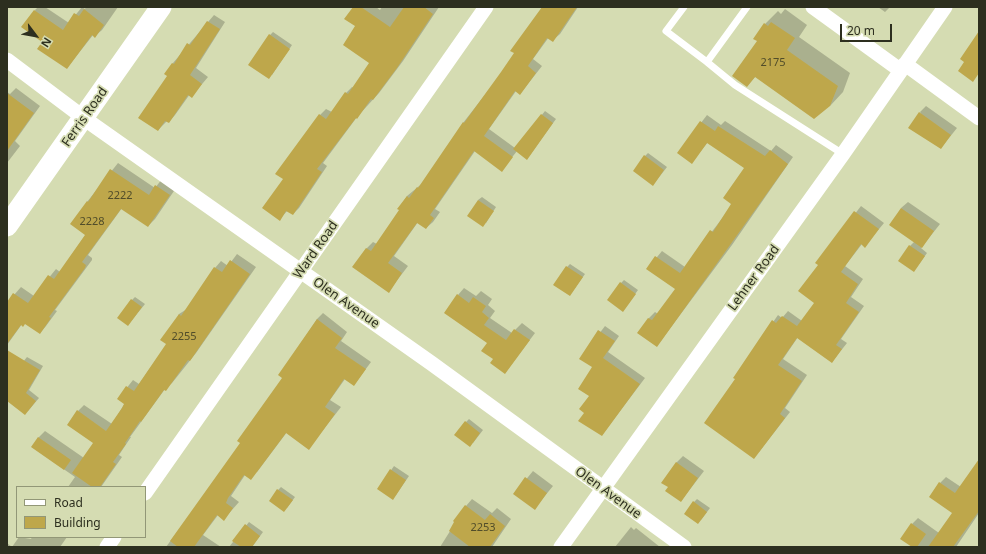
<!DOCTYPE html>
<html>
<head>
<meta charset="utf-8">
<style>
  body { margin:0 }
  #map { position:relative; width:986px; height:554px; overflow:hidden; background:#d5dcb2; font-family:"Noto Sans",sans-serif }
  canvas { display:block }
  .frame { position:absolute; inset:0; border:8px solid #2d2f1f; pointer-events:none }
  .legend { position:absolute; left:16px; top:486px; width:130px; height:52px; box-sizing:border-box; background:#d5dcb2; border:1px solid #929777; margin:0; padding:5px 7px; list-style:none; font-size:12px; color:#2d2f1f }
  .legend li { display:flex; align-items:center; gap:8px; height:20px }
  .legend b { width:20px; border:1px solid #929777 }
  .north { position:absolute; left:16px; top:16px; width:40px; height:40px; -webkit-text-stroke:3px #d5dcb2; paint-order:stroke; rotate:122deg; font-size:11px; font-weight:700; line-height:16px; text-align:center; color:#2d2f1f }
  .north::after { content:''; display:block; margin:auto; width:14px; height:18px; background:#2d2f1f; clip-path:polygon(50% 0,100% 100%,50% 72%,0 100%) }
  .scale { position:absolute; left:840px; top:24px; width:52px; height:18px; box-sizing:border-box; border:2px solid #2d2f1f; border-top:0; padding-left:5px; font-size:12px; line-height:14px; white-space:nowrap; color:#2d2f1f; -webkit-text-stroke:3px #d5dcb2; paint-order:stroke }
</style>
</head>
<body>
<div id="map">
<canvas width="986" height="554"></canvas>
<div class="frame"></div>
<ul class="legend">
<li><b style="height:5px;background:#fff"></b>Road</li>
<li><b style="height:11px;background:#bea74b"></b>Building</li>
</ul>
<div class="north">N</div>
<div class="scale">20 m</div>
</div>
<script>
const ctx = document.querySelector('canvas').getContext('2d');
ctx.lineJoin = 'round';
function fillPath(path, color) { ctx.fillStyle = color; ctx.fill(path, 'evenodd'); }
const shape = rows => new Path2D(rows.map(r => 'M' + r).join(''));
function stroke(path, color, width, dash) { ctx.strokeStyle = color; ctx.lineWidth = width; ctx.lineCap = dash ? 'butt' : 'round'; ctx.setLineDash(dash || []); ctx.stroke(path); }
function label(font, color, halo, rows, align = 'center') {
  ctx.font = font + ' "Noto Sans",sans-serif'; ctx.lineWidth = 3.5; ctx.setLineDash([]); ctx.textBaseline = 'middle'; ctx.strokeStyle = halo; ctx.fillStyle = color; for (const [text, x, y, turn = 0] of rows) {
    ctx.save(); ctx.translate(x, y); ctx.rotate((+turn || 0) * Math.PI / 180); ctx.textAlign = isNaN(turn) ? turn : align; if (halo) ctx.strokeText(text, 0, 0); ctx.fillText(text, 0, 0); ctx.restore();
  }
}
const shadow = shape([
  [38,7,45,7,69,23,82,7,85,9,86,7,118,7,102,30,95,36,93,35,67,68,43,42,35,10],
  [354,7,376,7,380,10,382,7,439,7,403,61,379,93,357,117,323,163,327,166,299,208,293,214,288,210,280,219,284,179,320,115,326,109,332,112,346,93,352,87,354,88,371,63,356,26],
  [543,7,578,7,560,34,553,40,549,37,533,59,542,66,520,94,516,91,489,129,515,148,545,111,556,119,530,155,517,151,502,170,475,151,435,209,440,212,433,222,426,228,418,222,394,256,408,266,389,291,354,267,367,248,373,242,377,244,400,210,399,208,407,196,424,182,463,123,502,73],
  [878,7,890,7,885,12],
  [785,9,807,25,799,37,850,73,843,92,830,106,756,76,747,86,758,41,765,24,778,11,781,14],
  [214,15,225,22,196,68,208,77,192,96,190,94,175,115,169,122,167,121,158,130,173,63],
  [273,32,292,45,272,75,270,35],
  [16,88,40,106,15,141,20,146,7,163,7,92,10,94],
  [926,106,957,128,941,148,920,112],
  [707,115,721,125,725,121,771,151,776,145,793,157,732,245,657,346,639,333,649,318,655,312,658,314,676,289,648,268,662,251,685,267,733,204,745,168,708,142,692,162,678,153],
  [648,153,667,167,653,185,645,156],
  [118,163,155,188,162,179,176,188,155,219,148,226,122,208,88,255,92,258,92,260,55,310,57,311,46,326,40,333,25,323,22,324,7,345,7,303,21,287,34,296,56,269,60,272,86,234,87,202],
  [482,197,496,207,486,223,478,200],
  [908,202,940,224,921,248,927,253,917,267,910,246,914,242,901,208],
  [861,206,884,223,865,246,862,244,845,266,863,279,851,297,864,306,841,339,847,343,832,362,798,337,783,359,807,375,785,408,790,412,759,452,736,379,734,378,778,315,782,318,788,311,802,321,816,302,819,265,817,263],
  [237,254,256,267,196,353,172,383,165,389,130,437,131,437,119,455,122,457,101,487,68,487,75,477,32,447,39,437,45,431,84,458,94,443,78,411,84,405,112,424,125,403,118,399,133,380,139,384,167,344,179,314,187,309,215,268,221,261,228,266],
  [570,264,585,274,570,295,567,267],
  [624,280,638,290,626,307,621,283],
  [464,288,476,296,481,291,492,299,488,305,495,311,490,318,512,333,522,323,535,333,505,373,494,359,488,343,458,295],
  [135,297,145,304,128,325,132,300],
  [323,313,347,332,341,341,371,362,354,385,345,379,330,400,341,407,309,448,287,432,257,472,245,475,231,496,239,502,224,519,218,515,203,535,221,547,166,547,242,443,283,377,280,375,317,319],
  [605,326,619,336,608,352,645,378,602,435,586,413,590,396,593,366,580,359],
  [27,357,43,366,29,390,39,398,28,411,7,399,7,382],
  [469,419,483,430,473,443,466,422],
  [683,456,704,471,681,501,676,463],
  [979,461,979,513,956,547,913,547,912,524,918,518,939,533,953,513,930,497,940,483,946,477,961,487],
  [394,466,409,476,396,495,378,489],
  [533,471,553,486,535,508,514,494],
  [281,487,295,497,287,508,278,490],
  [472,499,492,513,497,508,511,519,492,547,440,547,466,506],
  [697,499,710,508,701,520,694,502],
  [249,522,263,532,252,547,229,547],
  [631,527,634,530,636,528,660,547,615,547],
  [19,537,31,539,32,537,67,537,60,547,7,547,7,543,12,547]
]);
const building = shape([
  [353,7,361,7,390,27,404,7,424,7,433,14,397,68,373,100,371,99,357,119,356,118,317,169,322,172,293,215,286,211,280,221,262,208,283,179,275,174,319,114,326,119,345,92,348,94,369,63,343,45,355,26,344,19],
  [542,7,577,7,553,42,547,38,528,66,536,73,520,95,515,91,484,136,513,157,502,172,474,151,430,215,434,218,426,229,417,223,388,263,402,273,389,293,352,267,366,248,371,251,399,210,397,209,407,196,409,198,417,187,418,188,463,122,464,123,501,72,514,53,510,51],
  [84,9,104,25,95,38,92,35,67,69,37,49,42,42,21,27,34,10,63,30,74,13,79,16],
  [207,21,220,29,190,75,202,84,192,98,188,95,169,123,165,121,158,131,138,118,167,76,164,74,172,63,174,64,187,43,190,45],
  [771,22,795,38,787,50,838,86,830,106,814,119,755,77,747,87,732,76,757,41,753,39,764,23,768,26],
  [979,31,979,73,973,82,958,71,964,62,960,59],
  [269,34,290,49,269,79,248,65],
  [7,93,34,113,7,151],
  [919,112,951,135,941,149,908,128],
  [541,114,553,123,527,160,513,149],
  [700,121,715,131,718,126,765,156,770,150,788,164,657,347,637,333,648,318,652,320,675,289,646,269,655,256,680,273,710,230,713,232,731,204,723,198,744,168,707,143,692,164,677,153],
  [644,155,664,170,653,186,633,171],
  [110,169,149,195,155,185,170,195,148,227,121,209,82,262,86,265,85,268,49,317,51,318,40,334,25,324,23,327,21,325,7,344,7,302,13,293,28,303,48,275,54,279,85,235,70,224,87,201,88,202],
  [478,200,494,211,483,227,467,216],
  [901,208,934,231,922,248,889,225],
  [854,211,879,229,865,248,861,244,841,272,858,284,846,303,859,312,836,345,842,349,832,363,797,338,778,365,802,381,780,414,785,418,754,459,704,423,735,379,733,378,772,320,776,323,782,316,797,326,814,303,798,291,818,265,815,263],
  [909,245,925,256,914,272,898,261],
  [230,260,250,274,190,361,188,360,166,391,164,390,141,422,140,421,125,443,126,444,113,462,116,464,100,487,92,487,72,473,93,443,67,425,77,410,106,431,122,408,124,404,117,399,126,386,134,391,166,344,160,340,179,314,181,316,214,267,222,272],
  [566,266,583,277,570,296,553,285],
  [620,282,636,294,623,312,607,300],
  [457,294,469,303,473,297,486,306,482,312,489,318,484,325,506,340,514,329,530,340,505,374,490,363,493,359,481,351,487,343,444,313],
  [131,299,142,307,128,326,117,318],
  [317,319,342,338,335,348,366,369,354,386,344,379,325,407,335,414,309,450,286,433,251,480,244,475,228,498,226,503,233,508,224,521,217,515,194,547,178,547,170,541,240,443,237,441,282,378,278,375],
  [598,330,615,341,603,358,640,384,602,436,578,421,584,413,579,409,589,396,578,389,592,367,579,359],
  [7,350,40,370,26,393,36,401,25,415,7,401],
  [465,421,480,433,470,447,454,435],
  [38,437,71,460,64,470,31,447],
  [979,459,979,511,953,547,928,547,952,513,929,497,939,482,955,493],
  [676,462,698,478,681,502,665,491,668,487,661,483],
  [390,469,406,480,393,500,377,489],
  [525,477,547,493,535,510,513,494],
  [277,489,293,500,284,512,269,501],
  [693,501,707,512,698,524,684,514],
  [465,505,485,520,490,514,505,526,490,547,470,547,449,531,454,522,453,521],
  [911,523,926,534,917,547,912,547,900,539],
  [245,524,260,536,252,547,241,547,232,541]
]);
const service = shape([
  [684,7,666,31,707,62],
  [747,7,707,62,735,85,843,154]
]);
const minor = shape([
  [813,7,900,70],
  [7,60,92,124,431,363,684,547],
  [905,64,979,118],
  [145,493,486,7],
  [107,547,114,537],
  [561,547,843,154,945,7]
]);
const secondary = shape([
  [7,226,161,7]
]);
const numberNames = [
  ["2175",773,63],
  ["2222",120,196],
  ["2228",92,222],
  ["2255",184,337],
  ["2253",483,528]
];
const streetNames = [
  ["Ferris Road",85,117,-55],
  ["Ward Road",316,250,-55],
  ["Lehner Road",754,278,-54],
  ["Olen Avenue",346,303,35],
  ["Olen Avenue",608,493,36]
];
fillPath(shadow, '#0003');
fillPath(building, '#bea74b');
stroke(service, '#fff', 7);
stroke(minor, '#fff', 15);
stroke(secondary, '#fff', 21);
label('11px', '#514d2a', null, numberNames);
label('13px', '#2d2f1f', '#d5dcb2', streetNames);
</script>
</body>
</html>
